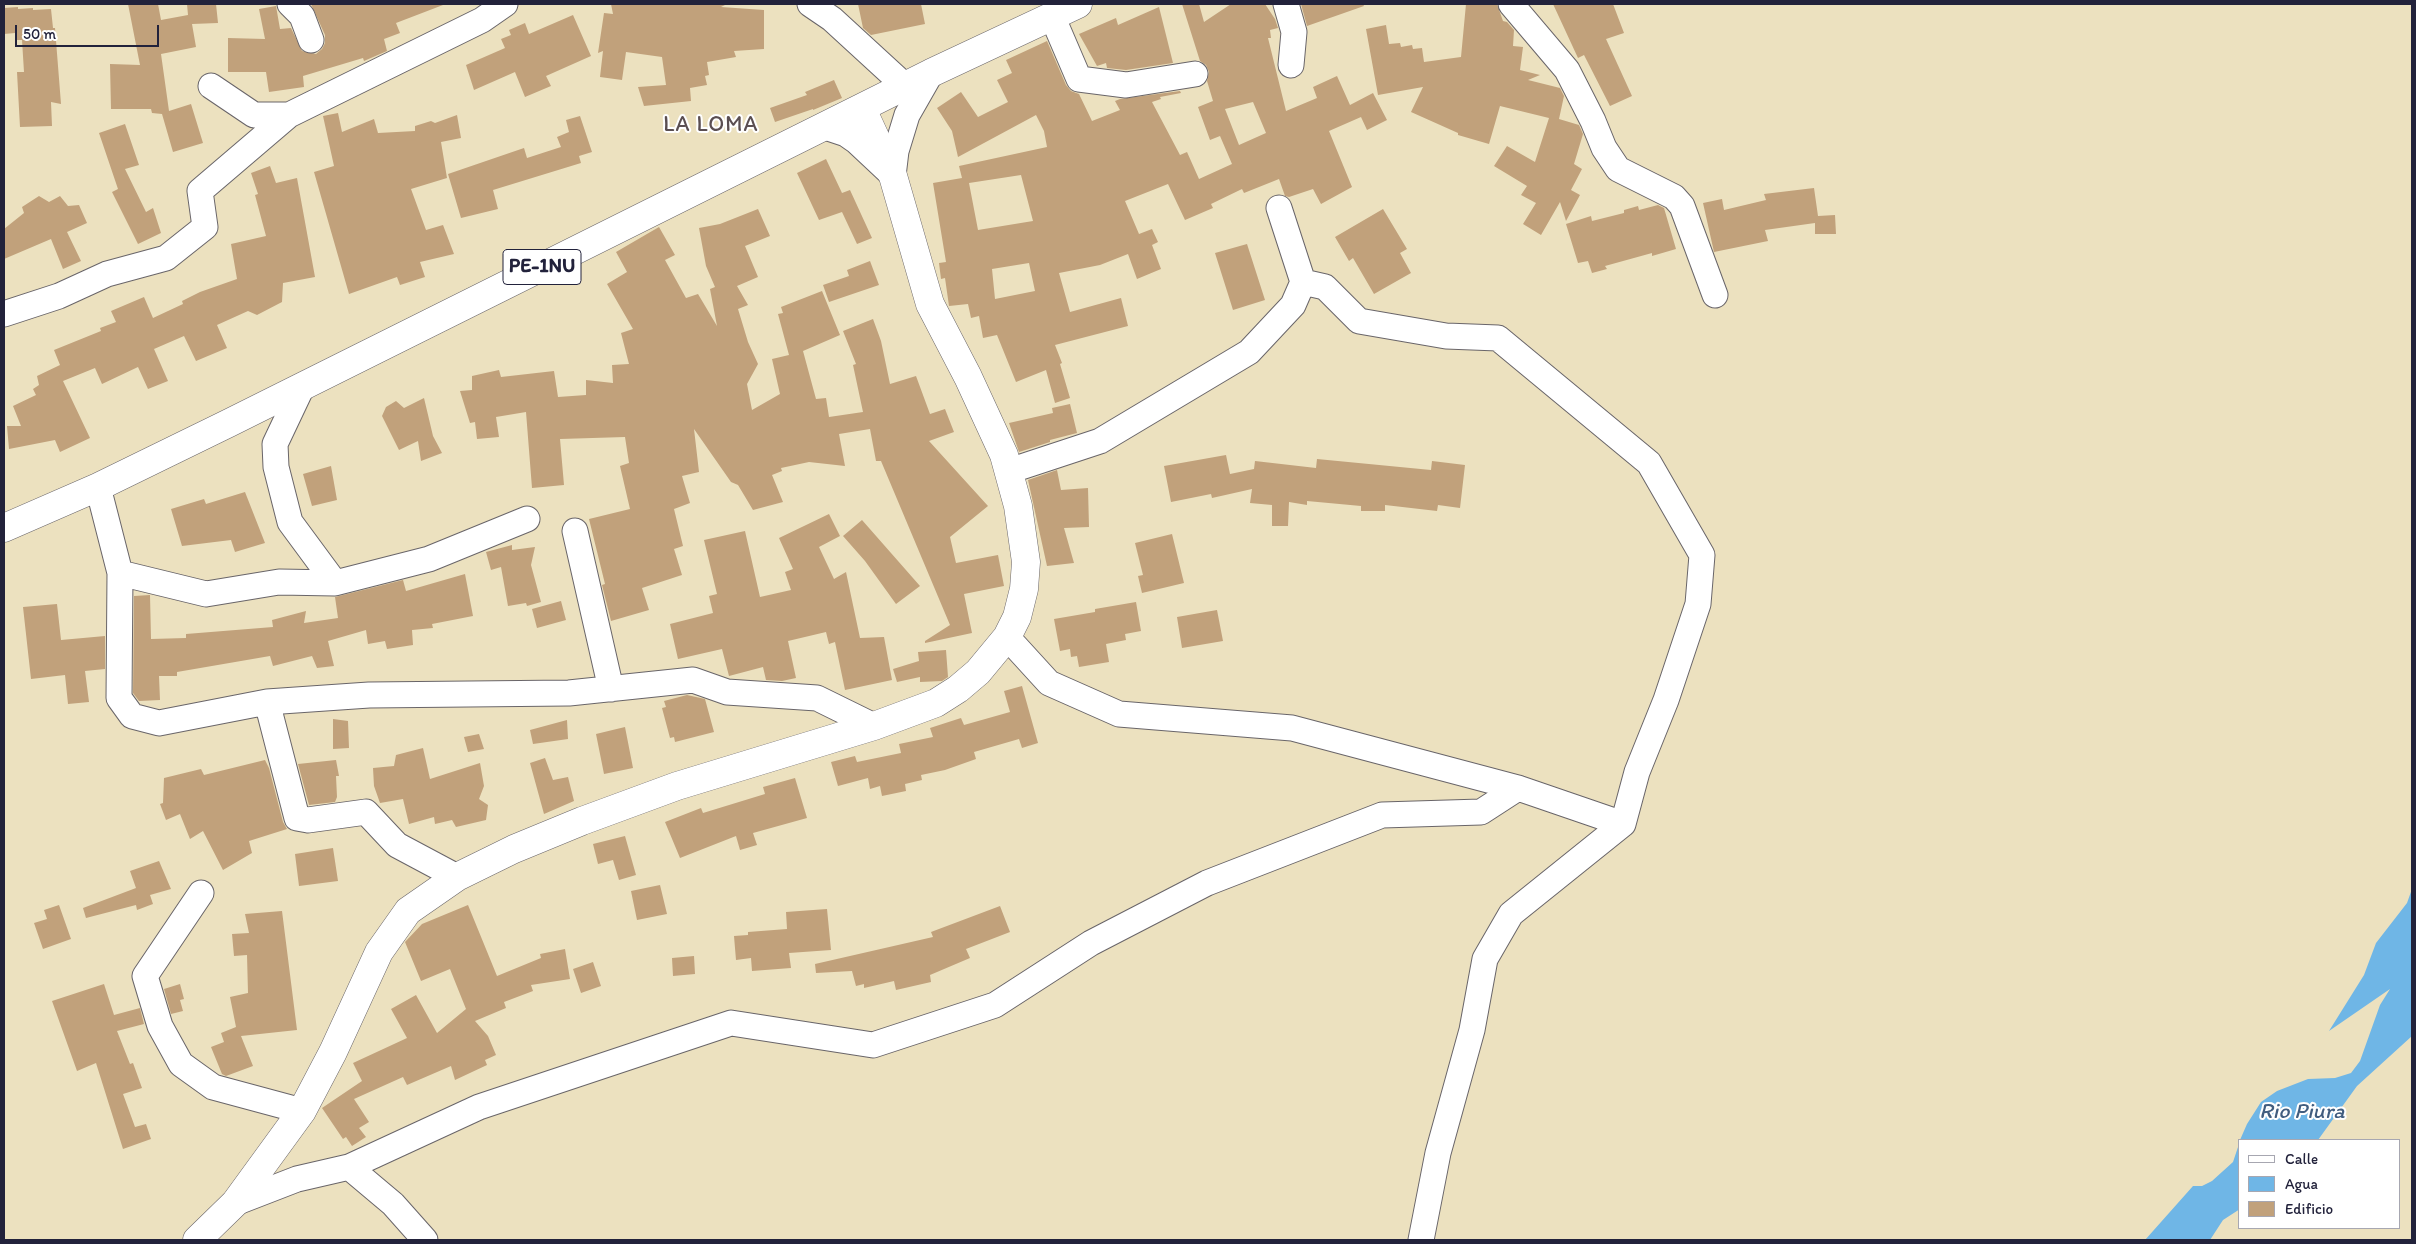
<!DOCTYPE html>
<html>
<head>
<meta charset="utf-8">
<style>
  body { margin:0 }
  #map { position:relative; width:2416px; height:1244px; overflow:hidden; background:#ece1bf; font-family:Itim,sans-serif }
  canvas { display:block }
  .frame { position:absolute; inset:0; border:5px solid #22223b; pointer-events:none }
  .legend { position:absolute; left:2238px; top:1139px; width:162px; height:90px; box-sizing:border-box; background:#fff; border:1px solid #a7a7b1; margin:0; padding:6px 9px; list-style:none; font-size:15px; color:#22223b }
  .legend li { display:flex; align-items:center; gap:10px; height:25px }
  .legend b { width:25px; border:1px solid #a7a7b1 }
  .scale { position:absolute; left:15px; top:25px; width:144px; height:22px; box-sizing:border-box; border:2px solid #22223b; border-top:0; padding-left:6px; font-size:15px; line-height:18px; white-space:nowrap; color:#22223b; -webkit-text-stroke:4px #fff; paint-order:stroke }
</style>
</head>
<body>
<div id="map">
<canvas width="2416" height="1244"></canvas>
<div class="frame"></div>
<ul class="legend">
<li><b style="height:6px;background:#fff"></b>Calle</li>
<li><b style="height:14px;background:#6fb6e6"></b>Agua</li>
<li><b style="height:14px;background:#c1a17b"></b>Edificio</li>
</ul>
<div class="scale">50 m</div>
</div>
<script>
const ctx = document.querySelector('canvas').getContext('2d');
ctx.lineJoin = 'round';
function fillPath(path, color) { ctx.fillStyle = color; ctx.fill(path, 'evenodd'); }
const shape = rows => new Path2D(rows.map(r => 'M' + r).join(''));
function stroke(path, color, width, dash) { ctx.strokeStyle = color; ctx.lineWidth = width; ctx.lineCap = dash ? 'butt' : 'round'; ctx.setLineDash(dash || []); ctx.stroke(path); }
function label(font, color, halo, rows, align = 'center') {
  ctx.font = font + ' Itim,sans-serif'; ctx.lineWidth = 4; ctx.setLineDash([]); ctx.textBaseline = 'middle'; ctx.strokeStyle = halo; ctx.fillStyle = color; for (const [text, x, y, turn = 0] of rows) {
    ctx.save(); ctx.translate(x, y); ctx.rotate((+turn || 0) * Math.PI / 180); ctx.textAlign = isNaN(turn) ? turn : align; if (halo) ctx.strokeText(text, 0, 0); ctx.fillText(text, 0, 0); ctx.restore();
  }
}
const water = shape([
  [2412,889,2412,1036,2357,1086,2318,1140,2240,1140,2247,1124,2261,1102,2277,1091,2308,1079,2335,1078,2351,1073,2360,1061,2380,1005,2390,989,2329,1031,2364,975,2376,943,2407,903],
  [2240,1141,2240,1209,2223,1220,2210,1240,2145,1240,2193,1186,2202,1186,2212,1181,2233,1162]
]);
const building = shape([
  [128,4,158,4,161,20,188,15,187,4,216,4,218,23,192,24,196,47,161,54,169,111,191,104,203,143,173,152,162,114,152,113,151,109,111,109,110,64,140,65],
  [311,4,442,4,443,5,396,23,400,33,384,39,387,51,364,61,363,58,303,76,304,87,269,92,266,72,228,72,228,38,265,39,259,9,276,6,280,29,291,28,302,51,316,54,322,49,325,43,325,35],
  [611,4,727,4,721,7,764,10,764,49,734,51,736,57,707,62,709,75,705,76,707,85,690,88,691,101,644,106,638,87,666,85,662,57,626,52,622,80,600,77,603,51,598,53,604,13,613,14],
  [858,4,921,4,925,24,871,35,863,28],
  [1182,4,1199,4,1204,22,1231,4,1265,4,1275,19,1278,28,1270,30,1271,38,1268,38,1286,111,1317,98,1313,87,1337,76,1350,105,1373,93,1387,120,1367,130,1361,117,1329,131,1352,187,1321,204,1313,189,1289,197,1285,196,1279,179,1244,193,1242,189,1211,204,1213,208,1185,220,1168,184,1125,201,1139,234,1152,229,1158,242,1152,245,1161,269,1137,279,1128,254,1100,265,1059,273,1070,312,1121,298,1128,326,1055,345,1062,363,1060,364,1070,398,1055,403,1046,370,1016,382,997,335,983,338,979,316,971,318,968,304,949,306,945,278,941,279,939,263,946,262,933,183,962,178,959,166,1047,147,1044,131,1036,115,958,157,952,131,937,108,961,92,978,117,1008,102,997,80,1012,73,1006,60,1047,41,1066,85,1071,91,1079,94,1092,121,1120,110,1115,101,1120,99,1180,91,1181,93,1160,97,1161,99,1152,102,1180,155,1187,152,1199,179,1232,164,1220,136,1210,140,1198,107,1213,101,1207,81,1209,72,1206,65,1200,61],
  [1253,102,1266,133,1239,145,1225,109],
  [1021,175,1033,221,978,230,969,183],
  [1029,263,1035,291,995,299,992,269],
  [1301,4,1363,4,1364,6,1307,26],
  [1466,4,1497,4,1503,21,1507,22,1514,30,1513,46,1523,47,1520,70,1540,75,1528,80,1560,88,1564,96,1559,119,1579,125,1583,134,1574,164,1582,169,1571,190,1580,195,1566,221,1560,202,1541,235,1523,224,1536,203,1521,195,1527,186,1494,166,1507,146,1535,162,1549,118,1500,106,1489,144,1458,135,1458,133,1411,112,1423,87,1378,95,1366,29,1386,25,1389,44,1400,43,1401,47,1412,45,1413,49,1422,48,1424,62,1461,57],
  [1553,4,1613,4,1624,33,1606,39,1632,96,1610,106,1584,55,1578,58],
  [18,7,18,9,33,8,33,10,51,9,53,28,55,28,61,104,51,102,52,126,20,127,17,72,24,72,22,40,15,40,15,33,4,34,4,8],
  [1159,7,1173,63,1126,70,1107,68,1106,63,1097,66,1079,34,1116,18,1118,25],
  [573,15,591,56,546,76,551,86,525,97,515,72,474,90,466,65,505,48,501,39,511,35,509,30,525,23,529,34],
  [834,80,842,98,813,110,813,109,775,122,770,108,807,95,805,92],
  [338,113,342,132,374,119,378,133,415,131,415,126,431,121,435,123,457,115,461,138,441,142,447,178,411,189,426,230,443,225,454,254,420,262,425,277,400,285,397,277,349,294,314,172,334,166,323,116],
  [580,116,592,152,579,156,581,163,493,190,498,209,461,218,448,174,524,148,527,158,561,147,557,137,569,132,566,120],
  [125,124,139,165,125,169,146,212,153,208,161,233,138,244,112,192,118,189,99,133],
  [826,159,842,193,850,190,872,238,857,244,842,212,819,220,797,173],
  [270,166,276,183,297,178,315,277,283,283,282,302,257,315,248,311,217,325,227,348,196,361,184,336,154,349,168,381,148,389,138,367,102,384,95,368,63,381,90,438,60,452,55,440,9,449,7,426,21,426,13,406,36,395,33,389,39,385,37,376,60,365,54,350,101,331,100,328,116,322,111,311,144,297,153,318,183,304,182,301,200,292,237,279,231,244,266,236,255,195,258,194,251,173],
  [1814,188,1818,216,1835,215,1836,234,1815,234,1815,223,1765,230,1768,241,1714,252,1703,203,1722,199,1724,210,1766,200,1764,194],
  [39,196,49,202,60,196,68,206,79,205,87,223,67,232,81,261,63,269,51,239,4,259,4,229,24,213,22,207],
  [1658,205,1664,208,1676,249,1652,256,1652,253,1605,266,1607,269,1592,273,1588,261,1578,263,1566,224,1591,216,1592,221,1624,213,1624,210,1638,206,1639,210],
  [758,209,770,236,745,246,758,277,737,286,748,305,738,309,748,342,758,364,747,384,752,410,780,394,772,359,789,355,778,314,783,313,781,307,822,291,840,335,803,351,816,399,826,398,829,417,863,412,853,365,856,364,843,331,873,319,881,341,890,384,916,376,930,414,945,409,954,432,929,441,988,506,950,537,956,563,998,555,1004,586,964,594,972,633,925,643,925,641,950,625,881,461,876,461,870,429,839,434,845,466,809,462,781,468,782,471,772,475,783,502,753,510,738,485,731,482,694,429,699,472,682,476,690,503,674,509,683,546,674,549,682,575,642,588,649,610,611,621,602,585,605,584,589,519,630,509,620,466,629,463,625,437,560,439,564,485,532,488,526,412,496,417,499,437,477,439,475,422,470,423,460,391,472,390,472,376,499,370,501,377,554,371,558,397,586,395,586,380,613,383,612,365,629,364,621,333,633,329,607,284,627,272,616,252,659,227,675,255,665,260,686,298,698,294,717,326,710,289,715,287,706,266,699,228,720,224],
  [1383,209,1407,249,1400,253,1411,273,1374,294,1353,258,1349,261,1335,237],
  [1247,244,1265,300,1233,310,1215,253],
  [870,261,879,285,829,302,823,285,849,276,847,270],
  [424,398,433,436,442,453,421,461,418,441,399,450,382,416,386,407,396,401,404,408],
  [1070,404,1077,433,1050,440,1050,442,1019,452,1009,423,1053,413,1052,408],
  [1226,455,1230,474,1254,469,1255,461,1316,468,1317,459,1431,470,1432,461,1465,465,1460,508,1438,505,1437,511,1385,505,1385,511,1361,511,1361,506,1307,501,1307,505,1289,502,1288,526,1272,526,1272,505,1250,503,1252,489,1212,498,1211,494,1171,502,1164,466],
  [331,466,337,500,312,506,303,474],
  [1057,470,1061,490,1088,488,1089,527,1064,528,1074,563,1047,566,1028,480],
  [245,492,265,543,235,552,231,540,182,546,171,509,204,499,206,504],
  [829,514,840,536,819,547,834,579,846,572,860,638,884,637,892,680,845,690,835,642,829,644,826,632,788,641,796,678,782,681,766,680,763,667,729,676,722,649,678,659,670,624,713,613,709,596,717,594,704,540,745,531,760,597,791,590,785,572,793,569,779,538],
  [862,520,920,586,896,604,865,561,843,536],
  [1172,534,1184,583,1142,593,1138,576,1143,575,1135,543],
  [512,545,512,550,535,547,531,565,541,602,527,606,526,603,508,606,501,567,491,570,486,552],
  [465,574,473,616,432,624,433,628,412,630,413,645,387,649,385,641,368,644,366,630,328,641,334,666,317,668,312,656,273,666,270,656,177,672,177,676,159,676,160,700,139,701,133,693,134,596,150,595,151,639,186,638,186,634,273,627,272,620,306,611,304,623,338,618,335,597,403,580,406,591],
  [561,601,566,620,537,628,532,609],
  [1136,602,1141,631,1125,634,1126,640,1106,644,1109,662,1079,667,1077,656,1071,657,1070,649,1060,651,1054,619,1095,612,1095,609],
  [57,604,61,640,105,636,105,669,85,671,89,702,68,704,65,675,31,679,23,607],
  [1217,610,1223,641,1182,648,1177,617],
  [946,650,948,677,942,681,920,682,920,677,897,682,893,669,919,661,918,652],
  [1022,686,1038,743,1022,748,1019,739,974,752,976,759,945,770,921,775,922,780,905,784,906,791,882,796,880,786,870,789,868,778,838,786,831,762,855,756,857,762,901,753,899,744,933,737,930,728,961,718,964,725,1010,712,1004,691],
  [687,695,705,699,714,732,675,742,674,737,670,738,662,708,666,707,664,701],
  [333,719,348,721,349,748,333,749],
  [567,720,568,739,533,744,530,730],
  [625,727,633,768,604,774,596,734],
  [479,734,484,749,468,752,464,737],
  [423,748,430,779,480,763,484,786,479,799,488,805,486,820,456,827,452,820,435,824,434,817,409,824,403,799,380,803,374,786,373,768,394,766,396,755],
  [545,758,553,780,568,777,574,801,544,814,530,763],
  [265,760,269,768,283,822,287,829,249,841,252,853,223,870,203,831,190,839,180,814,166,820,160,804,163,803,164,778,201,769,204,775],
  [336,760,339,776,336,776,337,797,335,802,309,805,298,764],
  [795,778,807,818,753,833,757,845,740,850,736,836,680,858,665,822,701,808,703,813,765,794,763,787],
  [625,836,636,875,619,880,613,860,598,864,593,844],
  [333,848,338,881,299,886,295,854],
  [159,861,171,889,150,895,153,904,137,910,136,905,86,918,83,908,136,888,130,871],
  [660,885,667,914,637,920,631,891],
  [59,905,71,939,43,949,34,923,47,919,44,910],
  [468,905,497,976,541,958,540,954,565,949,570,979,531,985,533,991,504,1002,506,1008,475,1021,488,1036,496,1055,485,1060,487,1065,455,1080,451,1066,407,1085,403,1077,354,1099,369,1122,359,1128,366,1137,352,1146,346,1137,343,1139,322,1108,362,1081,353,1063,407,1038,391,1009,416,995,437,1033,466,1009,450,969,421,981,405,942,422,924],
  [1000,906,1010,932,966,949,970,958,930,975,931,982,896,990,894,981,864,988,864,984,856,986,852,971,816,973,815,964,933,937,931,932],
  [827,909,831,950,789,953,791,968,752,971,751,958,736,960,734,936,748,935,748,932,787,929,786,912],
  [282,911,297,1030,241,1036,253,1066,226,1076,222,1074,211,1047,224,1042,221,1033,236,1027,230,997,248,993,247,955,234,956,232,934,249,933,245,914],
  [694,956,695,974,673,976,672,958],
  [593,962,601,986,581,993,573,969],
  [104,984,114,1015,140,1008,144,1024,117,1031,130,1064,133,1063,142,1088,123,1094,135,1127,146,1124,151,1139,123,1149,96,1063,77,1071,52,1001],
  [180,984,184,999,180,1000,183,1011,171,1014,164,989]
]);
const minor = shape([
  [290,4,302,16,311,40],
  [810,4,832,19,905,86],
  [1286,4,1294,32,1291,65],
  [1511,4,1567,70,1593,121,1604,148,1618,169,1674,197,1682,206,1715,295],
  [1052,16,1079,79,1126,85,1195,74],
  [211,86,254,115,289,115],
  [825,127,846,134,856,141,888,171],
  [893,176,896,151,907,115,931,73],
  [1303,282,1325,287,1359,321,1446,336,1498,338,1649,463,1702,555,1698,604,1666,700,1637,772,1623,824,1511,914,1485,959,1472,1030,1438,1153,1421,1240],
  [4,314,59,296,107,274,166,258,205,227,200,191,289,115,482,20,505,4],
  [302,387,275,444,276,467,290,522,335,583],
  [1009,471,1100,441,1249,352,1293,305,1303,282,1279,208],
  [98,487,120,573,119,698,132,716,159,723,267,702,369,695,569,693,693,680,727,692,817,698,874,726],
  [575,531,611,689],
  [120,573,206,594,279,582,335,583,429,559,527,519],
  [1007,637,1049,683,1119,714,1292,728,1518,788,1623,824],
  [267,702,297,818,308,820,366,812,397,845,457,877],
  [201,893,145,976,160,1026,181,1064,213,1087,302,1111],
  [349,1167,393,1204,425,1240],
  [235,1203,297,1179,349,1167,479,1107,731,1023,873,1045,995,1005,1091,943,1207,883,1382,815,1481,812,1518,788]
]);
const major = shape([
  [4,528,98,487,229,423,931,73,1078,4],
  [197,1240,235,1203,302,1111,333,1052,379,952,408,911,457,877,514,849,582,821,677,786,874,726,936,703,958,689,978,672,1007,637,1017,617,1024,589,1026,562,1018,506,1004,455,968,377,930,304,893,176,862,109]
]);
const shields = [
  [542,267,78]
];
const shieldNames = [
  ["PE-1NU",542,267]
];
const neighbourhoodNames = [
  ["LA LOMA",711,125]
];
const waterNames = [
  ["Rio Piura",2302,1112]
];
fillPath(water, '#6fb6e6');
fillPath(building, '#c1a17b');
stroke(minor, '#696569', 27);
stroke(major, '#696569', 29);
stroke(minor, '#fff', 25);
stroke(major, '#fff', 28);
for (const [x, y, w] of shields) { const box = new Path2D(); box.roundRect(x - w / 2, y - 17.5, w, 35, 4); ctx.fillStyle = '#fff'; ctx.fill(box); stroke(box, '#22223b', 1); }
label('bold 20px', '#22223b', null, shieldNames);
ctx.letterSpacing = '1px';
label('22px', '#5a4e51', '#fff', neighbourhoodNames);
ctx.letterSpacing = '0px';
label('italic 22px', '#415d7f', '#fff', waterNames);
</script>
</body>
</html>
